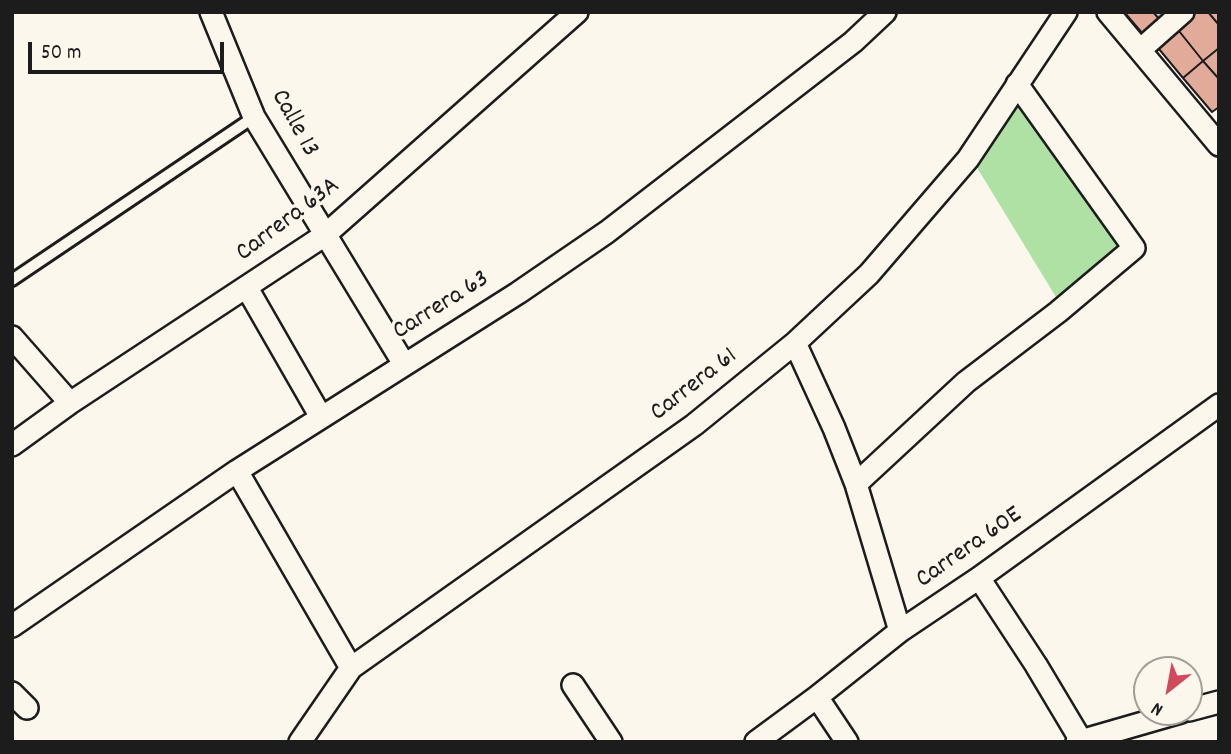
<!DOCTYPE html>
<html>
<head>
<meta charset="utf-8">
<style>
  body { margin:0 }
  #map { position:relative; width:1231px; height:754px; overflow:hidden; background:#fbf7ec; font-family:Dekko,sans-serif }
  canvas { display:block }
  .frame { position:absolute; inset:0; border:14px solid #1c1c1c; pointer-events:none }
  .north { position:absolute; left:1133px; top:656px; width:70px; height:70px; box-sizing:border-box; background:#fbf7ec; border:2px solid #a29f99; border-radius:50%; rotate:211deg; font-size:19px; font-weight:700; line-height:28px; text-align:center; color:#1c1c1c }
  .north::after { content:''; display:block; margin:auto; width:24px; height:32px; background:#d1495b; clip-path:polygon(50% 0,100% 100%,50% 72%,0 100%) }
  .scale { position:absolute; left:28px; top:42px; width:196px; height:32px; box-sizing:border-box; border:4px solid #1c1c1c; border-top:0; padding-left:9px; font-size:21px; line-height:24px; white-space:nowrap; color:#1c1c1c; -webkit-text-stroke:5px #fbf7ec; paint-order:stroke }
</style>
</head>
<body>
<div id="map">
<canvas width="1231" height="754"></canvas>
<div class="frame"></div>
<div class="north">N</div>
<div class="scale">50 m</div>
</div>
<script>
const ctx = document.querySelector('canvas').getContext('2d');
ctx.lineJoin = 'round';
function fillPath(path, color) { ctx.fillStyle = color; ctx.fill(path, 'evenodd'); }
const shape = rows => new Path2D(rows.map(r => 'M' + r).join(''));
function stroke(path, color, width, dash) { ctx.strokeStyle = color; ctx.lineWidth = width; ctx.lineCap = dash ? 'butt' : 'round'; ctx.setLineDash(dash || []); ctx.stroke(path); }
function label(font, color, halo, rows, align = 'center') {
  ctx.font = font + ' Dekko,sans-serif'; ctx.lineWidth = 7; ctx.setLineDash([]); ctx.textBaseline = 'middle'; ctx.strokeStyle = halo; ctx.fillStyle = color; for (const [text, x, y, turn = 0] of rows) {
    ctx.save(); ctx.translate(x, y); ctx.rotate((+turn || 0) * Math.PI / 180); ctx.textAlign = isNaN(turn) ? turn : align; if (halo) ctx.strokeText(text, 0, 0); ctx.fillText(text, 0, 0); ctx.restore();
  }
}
const green = shape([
  [1019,93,1127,245,1059,302,973,161,1011,117]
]);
const shadow = shape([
  [1127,12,1166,12,1144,32]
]);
const building = shape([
  [1124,12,1153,12,1160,20,1143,34,1124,12],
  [1192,12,1208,12,1219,25,1219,48,1203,61,1175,26,1192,12],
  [1208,12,1219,12,1219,25,1208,12],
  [1175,26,1203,61,1183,78,1154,43,1175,26],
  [1219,48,1219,79,1203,61,1219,48],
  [1203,61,1219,79,1219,107,1212,112,1183,78,1203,61]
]);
const service = shape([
  [12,280,254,117]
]);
const minor = shape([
  [211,12,254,117,404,364],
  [1108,12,1219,145],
  [1140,50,1183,12],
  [247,288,321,417],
  [12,337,70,403],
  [795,343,834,428,856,484,900,631],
  [12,445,70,403,325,235,577,12],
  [237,471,351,668],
  [856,484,966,382,1058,312,1134,248,1017,84],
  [979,578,1036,665,1082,742],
  [12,626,237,471,518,293,607,232,853,42,885,12],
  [573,685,611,742],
  [12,693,27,708],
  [817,697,847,742],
  [1189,710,1219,702],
  [300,742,351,668,694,425,795,343,869,274,968,159,1066,12],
  [756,742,817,697,900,631,979,578,1219,405],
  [1077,742,1181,712]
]);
const streetNames = [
  ["Calle 13",293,124,61],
  ["Carrera 63A",289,221,-37],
  ["Carrera 63",442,307,-32],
  ["Carrera 61",695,386,-38],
  ["Carrera 60E",970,549,-35]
];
fillPath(green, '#aee1a3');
fillPath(shadow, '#0003');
fillPath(building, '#e2ab99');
stroke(building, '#1c1c1c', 2);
stroke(service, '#1c1c1c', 16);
stroke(minor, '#1c1c1c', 26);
stroke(service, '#fbf7ec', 10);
stroke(minor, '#fbf7ec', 21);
label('26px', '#1c1c1c', '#fbf7ec', streetNames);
</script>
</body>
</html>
